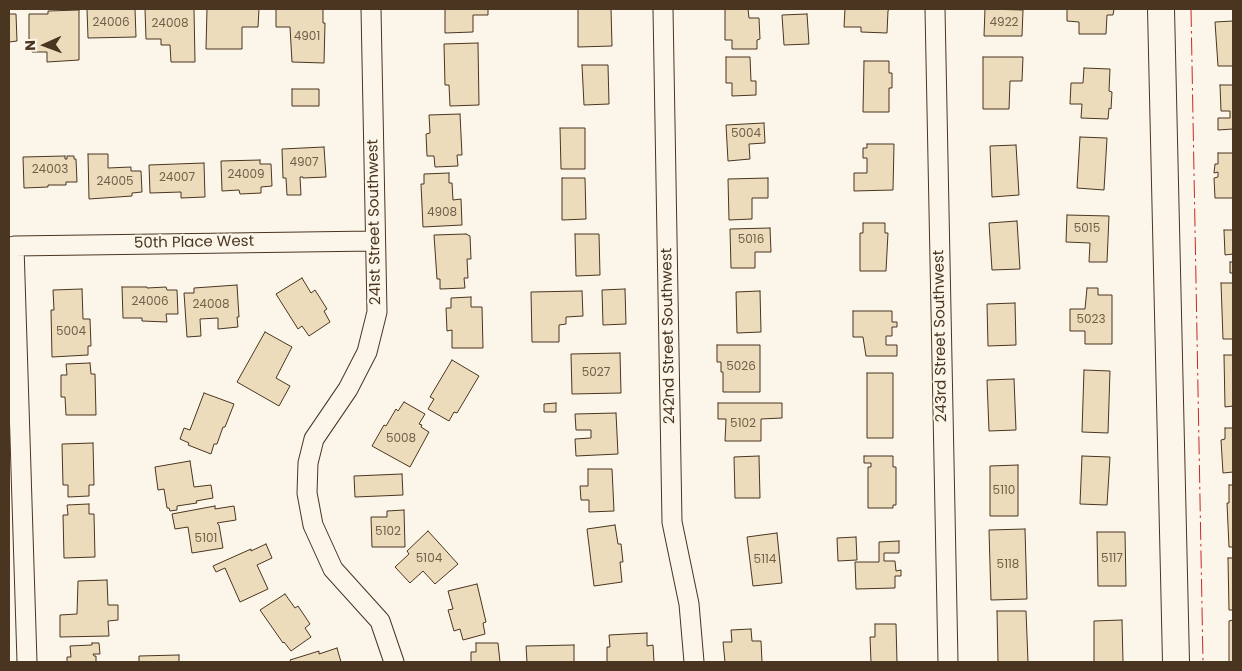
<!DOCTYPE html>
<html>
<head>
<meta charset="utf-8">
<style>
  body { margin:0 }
  #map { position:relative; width:1242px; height:671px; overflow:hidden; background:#fbf6e9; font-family:Poppins,sans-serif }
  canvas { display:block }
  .frame { position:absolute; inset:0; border:10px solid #4a3520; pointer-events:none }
  .north { position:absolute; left:20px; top:20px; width:50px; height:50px; -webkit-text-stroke:4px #fbf6e9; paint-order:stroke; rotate:268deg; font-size:14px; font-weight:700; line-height:20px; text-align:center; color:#4a3520 }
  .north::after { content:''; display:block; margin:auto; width:18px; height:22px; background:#4a3520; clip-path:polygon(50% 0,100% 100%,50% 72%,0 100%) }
</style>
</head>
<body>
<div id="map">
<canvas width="1242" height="671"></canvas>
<div class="frame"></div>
<div class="north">N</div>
</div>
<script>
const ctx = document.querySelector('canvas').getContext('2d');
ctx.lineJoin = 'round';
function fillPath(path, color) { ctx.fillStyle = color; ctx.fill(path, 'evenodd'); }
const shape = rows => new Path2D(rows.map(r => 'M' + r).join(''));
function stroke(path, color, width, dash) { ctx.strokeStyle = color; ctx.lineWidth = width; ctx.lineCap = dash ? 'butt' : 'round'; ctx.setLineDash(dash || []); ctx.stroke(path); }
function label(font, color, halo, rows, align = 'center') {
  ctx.font = font + ' Poppins,sans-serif'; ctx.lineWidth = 4; ctx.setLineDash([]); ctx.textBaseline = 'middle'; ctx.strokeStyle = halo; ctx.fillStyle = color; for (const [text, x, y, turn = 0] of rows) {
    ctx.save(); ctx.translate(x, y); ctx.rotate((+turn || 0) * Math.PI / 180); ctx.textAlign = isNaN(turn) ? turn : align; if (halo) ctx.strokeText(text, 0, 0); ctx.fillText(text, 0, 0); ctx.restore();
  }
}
const building = shape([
  [87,9,135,9,136,37,88,38,87,9],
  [145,9,194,9,195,62,171,62,170,45,161,45,161,39,146,39,145,9],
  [207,9,259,9,258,27,242,27,242,49,206,49,207,9],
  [276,9,323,9,323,23,325,23,324,63,292,62,290,27,276,27,276,9],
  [445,9,488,9,488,15,473,15,473,32,445,33,445,9],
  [578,9,611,9,612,46,578,47,578,9],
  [725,9,748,9,749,18,759,18,760,39,757,40,757,49,732,49,732,40,725,40,725,9],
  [845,9,889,9,888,11,887,33,861,32,861,27,844,27,845,9],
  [985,9,1023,10,1022,36,984,36,985,9],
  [1067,9,1114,9,1113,15,1107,15,1106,34,1079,34,1079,22,1067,21,1067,9],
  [79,10,79,60,47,62,47,52,32,52,32,44,29,44,29,14,48,14,48,11,79,10],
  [9,14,16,14,17,41,9,42,9,14],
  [807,14,809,44,784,45,782,15,807,14],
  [1233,21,1233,66,1218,66,1215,22,1233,21],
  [478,43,479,105,450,106,449,85,445,85,444,44,478,43],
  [726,57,750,57,751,81,756,81,756,95,732,96,732,83,726,83,726,57],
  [983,57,1023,57,1022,81,1010,81,1009,109,983,109,983,57],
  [864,61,889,61,889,73,892,73,892,88,889,88,889,112,863,112,864,61],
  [582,65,608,65,609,104,584,105,582,65],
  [1084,68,1110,69,1109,91,1112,92,1111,109,1109,108,1108,119,1081,118,1082,104,1070,104,1071,83,1083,83,1084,68],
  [1220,85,1233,85,1233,129,1218,130,1218,118,1230,118,1230,111,1221,111,1220,85],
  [292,89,319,89,319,106,292,106,292,89],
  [460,114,462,155,457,155,458,166,435,167,434,156,427,156,426,134,430,133,429,115,460,114],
  [764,123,765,143,749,144,750,159,728,161,726,125,764,123],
  [560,128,585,128,585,169,561,169,560,128],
  [1080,137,1107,138,1104,190,1077,188,1080,137],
  [867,144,894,144,893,190,854,191,854,173,867,173,867,158,863,158,863,148,867,148,867,144],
  [1016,145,1019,195,992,197,990,146,1016,145],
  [324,147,326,177,303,178,303,177,300,177,301,195,287,195,286,178,283,178,282,149,324,147],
  [1218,153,1233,153,1233,198,1215,198,1214,178,1218,177,1218,172,1214,173,1215,164,1218,164,1218,153],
  [88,154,108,154,108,168,131,167,131,171,141,171,142,192,132,193,132,196,89,199,88,154],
  [65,156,65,159,67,159,67,156,74,156,74,159,76,159,77,182,66,182,66,185,48,185,48,187,24,188,23,157,65,156],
  [260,160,260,164,271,164,272,186,261,187,261,193,240,194,239,190,222,191,221,161,260,160],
  [204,163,205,197,181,198,181,192,150,193,149,165,204,163],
  [449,173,449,183,452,183,453,200,461,199,462,225,423,227,421,184,424,184,424,174,449,173],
  [562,178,585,178,586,219,562,220,562,178],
  [768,178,768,198,752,198,752,219,729,220,728,179,768,178],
  [1067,215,1109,216,1107,262,1089,262,1090,243,1066,242,1067,215],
  [1017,221,1020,269,992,270,989,223,1017,221],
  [863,223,885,223,885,233,888,233,886,271,860,271,860,233,863,233,863,223],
  [770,228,771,252,755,252,755,268,731,268,730,229,770,228],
  [1224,230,1233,230,1233,254,1225,255,1224,230],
  [466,234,470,236,471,259,467,259,468,278,464,278,465,288,440,289,440,279,437,279,434,235,466,234],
  [575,234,599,234,600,275,576,276,575,234],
  [1230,262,1233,262,1233,273,1230,273,1230,262],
  [302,278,311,293,315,290,327,309,324,311,330,322,309,336,302,326,298,329,276,294,302,278],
  [1221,283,1233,283,1233,339,1223,339,1221,283],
  [237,285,239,317,237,317,238,327,218,329,218,318,200,319,201,336,187,337,184,293,194,293,194,288,237,285],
  [122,287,147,287,147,288,166,287,167,290,177,290,178,314,166,314,167,322,142,321,142,318,123,318,122,287],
  [1087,288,1098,288,1098,295,1112,295,1112,344,1085,344,1085,331,1070,331,1070,309,1085,309,1087,288],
  [82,289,83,319,90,319,91,346,88,346,88,355,52,357,51,310,54,310,53,290,82,289],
  [625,289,626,324,603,325,602,290,625,289],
  [582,291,583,316,566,317,566,324,559,325,559,342,532,342,531,292,582,291],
  [760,291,761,332,737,333,736,292,760,291],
  [471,297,471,307,482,307,483,348,452,348,452,330,447,331,446,308,451,308,451,298,471,297],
  [1015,303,1016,345,988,346,987,304,1015,303],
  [853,311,892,311,892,322,897,322,897,327,892,327,892,336,886,336,886,345,897,345,897,356,866,356,863,337,853,337,853,311],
  [265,332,292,347,276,378,290,386,279,406,237,382,265,332],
  [717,345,760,345,760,392,723,392,723,372,721,372,721,362,717,362,717,345],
  [620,353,621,393,572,394,571,354,620,353],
  [1224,355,1233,355,1233,406,1225,407,1224,355],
  [452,360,479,376,457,413,454,412,449,421,428,409,434,399,430,397,452,360],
  [90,363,91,374,95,374,96,415,66,415,65,397,61,397,61,375,67,375,66,364,90,363],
  [1084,370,1110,371,1108,433,1082,432,1084,370],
  [867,373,893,373,893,438,867,438,867,373],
  [1014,379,1016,430,989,431,987,380,1014,379],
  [204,393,234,404,225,427,223,427,217,444,214,444,211,454,188,445,189,443,180,439,184,428,190,430,204,393],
  [404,402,425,414,419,424,422,425,421,427,429,432,410,467,372,446,384,425,386,426,396,409,398,411,404,402],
  [556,403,556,412,544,412,544,404,556,403],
  [718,403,782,403,782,418,761,419,761,441,725,441,726,419,718,419,718,403],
  [616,413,618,454,576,456,575,439,591,438,591,430,576,430,575,414,616,413],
  [1225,428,1233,428,1233,472,1223,473,1221,440,1225,439,1225,428],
  [93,443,94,485,89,485,89,496,68,497,68,485,63,485,62,444,93,443],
  [759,456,760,498,735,498,734,457,759,456],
  [864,456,893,456,893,467,896,467,896,505,893,505,893,508,868,508,868,467,871,467,871,463,864,463,864,456],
  [1082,456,1110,457,1107,505,1080,504,1082,456],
  [190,461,194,487,211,485,213,498,196,501,197,503,177,506,177,510,170,511,169,508,167,508,164,489,158,490,155,467,190,461],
  [1018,465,1018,516,990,516,990,466,1018,465],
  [588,469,612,469,614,511,589,512,589,500,581,500,580,486,588,486,588,469],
  [402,474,403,495,355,497,354,476,402,474],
  [1229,485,1233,485,1233,547,1229,547,1227,503,1229,503,1229,485],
  [89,504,89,514,94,514,95,557,64,558,63,515,68,515,67,505,89,504],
  [215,506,215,509,234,506,236,520,217,523,219,525,223,548,192,553,188,527,175,529,172,514,215,506],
  [404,510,405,547,372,547,371,517,387,517,387,511,404,510],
  [615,525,618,544,621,544,623,562,620,562,622,582,594,586,587,529,615,525],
  [1025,529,1027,599,991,600,989,530,1025,529],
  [428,531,458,564,435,584,423,571,410,583,395,567,409,554,407,551,428,531],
  [1097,532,1125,532,1126,586,1098,586,1097,532],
  [777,533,782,583,753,586,747,537,777,533],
  [856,537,857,560,838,561,837,538,856,537],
  [899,541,899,553,884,553,884,561,895,561,896,571,901,570,901,576,895,576,895,588,856,589,855,562,879,562,879,542,899,541],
  [266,544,272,558,257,565,268,589,240,602,225,568,216,572,213,566,251,549,251,551,266,544],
  [1228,558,1233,558,1233,610,1229,610,1228,558],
  [107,580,108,605,118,605,118,620,108,621,109,636,60,637,60,615,77,614,78,581,107,580],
  [477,584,486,622,483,623,485,634,463,640,460,629,454,631,448,610,453,609,448,591,477,584],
  [285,594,295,608,298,606,310,624,305,628,311,637,291,651,284,642,283,643,260,610,285,594],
  [997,611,1026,611,1028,662,998,662,997,611],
  [1122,620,1123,662,1094,662,1094,621,1122,620],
  [1233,620,1233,662,1229,662,1229,621,1233,620],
  [875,624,896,624,897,662,871,662,870,637,875,637,875,624],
  [751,629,752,641,761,641,762,662,725,662,723,642,732,642,731,630,751,629],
  [647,633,647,646,653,645,654,662,607,662,607,647,610,647,609,635,647,633],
  [92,643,99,643,100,654,93,654,94,656,96,656,96,662,67,662,67,657,71,657,70,646,92,645,92,643],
  [476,643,498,643,500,662,471,662,471,652,476,652,476,643],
  [574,645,574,662,527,662,526,646,574,645],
  [337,648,341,662,291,662,290,660,319,651,319,654,337,648],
  [179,655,179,662,139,662,139,656,179,655]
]);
const minor = shape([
  [371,9,377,312,367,352,348,389,314,439,308,463,307,493,313,525,333,569,380,621,394,662],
  [663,9,672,522,689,604,694,662],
  [935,9,948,662],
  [27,662,14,246,374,241]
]);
const secondary = shape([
  [1161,9,1176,662]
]);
const power = shape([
  [1191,9,1203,662]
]);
const numberNames = [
  ["24006",111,23],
  ["4922",1004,23],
  ["24008",170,24],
  ["4901",307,37],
  ["5004",746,134],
  ["4907",304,163],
  ["24003",50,170],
  ["24009",246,175],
  ["24007",177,178],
  ["24005",115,182],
  ["4908",442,213],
  ["5015",1087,229],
  ["5016",751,240],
  ["24006",150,302],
  ["24008",211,305],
  ["5023",1091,320],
  ["5004",71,332],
  ["5026",741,367],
  ["5027",596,373],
  ["5102",743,424],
  ["5008",401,439],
  ["5110",1004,491],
  ["5102",388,532],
  ["5101",206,539],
  ["5104",429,559],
  ["5117",1112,559],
  ["5114",765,560],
  ["5118",1008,565]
];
const streetNames = [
  ["241st Street Southwest",375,222,-91],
  ["50th Place West",194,243,-1],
  ["242nd Street Southwest",669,336,-91],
  ["243rd Street Southwest",941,336,-91]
];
fillPath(building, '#ecdcbc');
stroke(building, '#4a3520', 1);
stroke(minor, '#4a3520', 21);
stroke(secondary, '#4a3520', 28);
stroke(minor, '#fbf6e9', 19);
stroke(secondary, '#fbf6e9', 26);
stroke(power, '#c62828', 1, [18, 4, 2.5, 4]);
label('12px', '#725f47', null, numberNames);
label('15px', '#4a3520', '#fbf6e9', streetNames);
</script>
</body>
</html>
